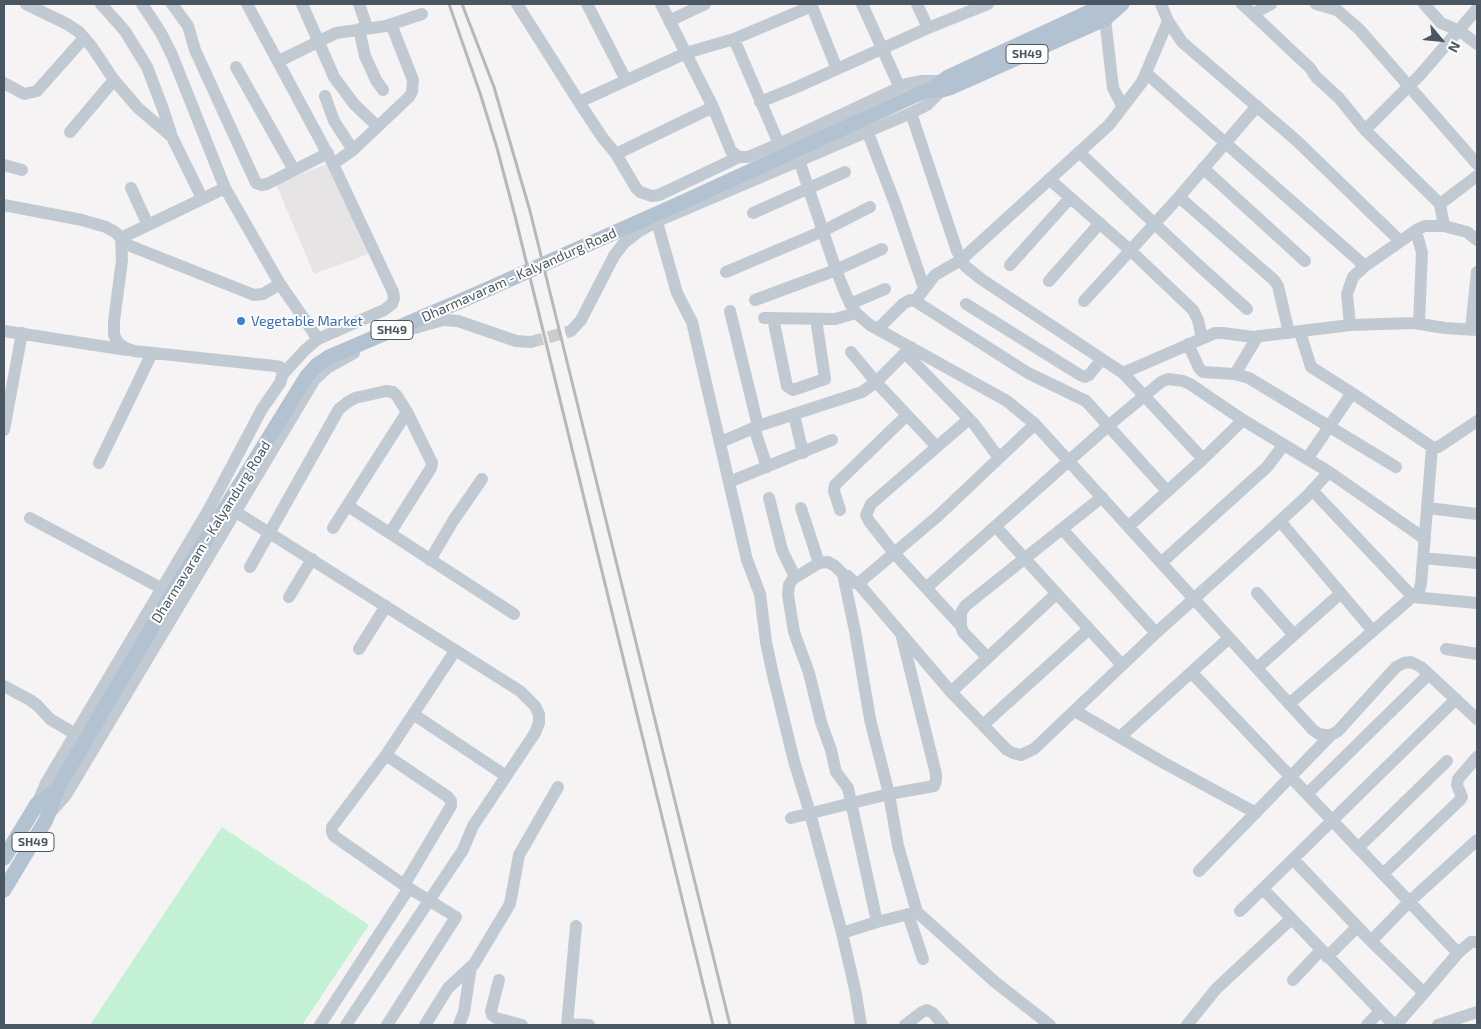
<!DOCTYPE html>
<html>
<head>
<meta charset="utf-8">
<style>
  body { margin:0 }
  #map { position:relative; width:1481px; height:1029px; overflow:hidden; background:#f5f3f3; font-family:"Exo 2",sans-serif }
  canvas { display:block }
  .frame { position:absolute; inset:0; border:5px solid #4a5661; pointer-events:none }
  .north { position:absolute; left:1416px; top:15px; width:50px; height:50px; -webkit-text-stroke:4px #fff; paint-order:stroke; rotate:118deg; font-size:14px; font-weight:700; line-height:20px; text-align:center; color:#4a5661 }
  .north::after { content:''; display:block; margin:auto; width:18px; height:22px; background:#4a5661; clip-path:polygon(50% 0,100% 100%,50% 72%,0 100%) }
</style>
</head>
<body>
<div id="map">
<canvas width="1481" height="1029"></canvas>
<div class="frame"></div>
<div class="north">N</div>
</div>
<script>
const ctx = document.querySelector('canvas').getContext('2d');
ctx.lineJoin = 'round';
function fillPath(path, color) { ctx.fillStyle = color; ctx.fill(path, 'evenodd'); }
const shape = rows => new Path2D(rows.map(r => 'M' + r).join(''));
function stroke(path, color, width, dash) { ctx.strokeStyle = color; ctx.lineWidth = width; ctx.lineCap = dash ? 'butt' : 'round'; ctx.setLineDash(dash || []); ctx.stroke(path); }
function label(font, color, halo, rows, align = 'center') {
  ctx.font = font + ' "Exo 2",sans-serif'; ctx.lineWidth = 4; ctx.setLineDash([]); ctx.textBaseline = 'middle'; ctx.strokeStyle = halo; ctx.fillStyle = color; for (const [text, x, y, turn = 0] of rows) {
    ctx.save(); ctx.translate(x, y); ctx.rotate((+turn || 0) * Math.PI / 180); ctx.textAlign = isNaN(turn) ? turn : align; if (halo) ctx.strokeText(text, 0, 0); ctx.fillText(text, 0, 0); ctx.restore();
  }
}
const education = shape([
  [329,163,371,253,314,274,276,184]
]);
const green = shape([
  [222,827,369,925,302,1025,90,1025]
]);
const minorTunnel = shape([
  [531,342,571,331]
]);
const minor = shape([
  [26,4,67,24,79,32,92,47,114,80,138,108,172,137],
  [101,4,125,31,147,67,163,109,172,137,202,198],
  [142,4,161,33,172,55,225,188,280,284,318,339],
  [172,4,188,26,195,50,256,183,261,185,267,184,328,153],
  [247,4,333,164,393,292,394,298,392,304,384,310,318,339,305,350,283,374],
  [302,4,334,77,354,104,377,126],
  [359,4,367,27],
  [517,4,579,102,602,137,616,154,636,188,640,192,652,196,659,195,739,157],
  [587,4,626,80],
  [661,4,713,107,731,151,739,157,748,157,779,144,907,84,922,81,940,81],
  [811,4,837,69],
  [862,4,900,88],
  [917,4,928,28],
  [1161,4,1168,21,1182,42,1297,141,1400,241],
  [1242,4,1310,68,1316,77,1339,98,1365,130,1435,199,1440,204,1444,226],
  [1316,4,1337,10,1359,29,1477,164],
  [1424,4,1441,23,1460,31,1477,44],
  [1253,14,1271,4],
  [1105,19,1113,88,1123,107],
  [669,21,705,4],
  [359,29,365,56,376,80,383,90],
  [734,39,779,144],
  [279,61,336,33,386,26,422,14],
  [236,67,294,170],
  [1146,73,1365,266],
  [4,83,24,94,37,91,84,38],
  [325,96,334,121,353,150],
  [579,102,686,53,734,39,812,6],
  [760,102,797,87,928,28,988,4],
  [911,113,957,251,965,266,981,279,1123,373,1203,459],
  [1365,130,1420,75,1477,9],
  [70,132,114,80],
  [868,133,896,206,924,288],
  [1079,152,1194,261,1247,309],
  [616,154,713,107],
  [799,160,836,270,847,297,856,313,870,325,1007,401,1035,424,1313,730,1319,734,1325,735,1331,735,1338,731,1396,667,1404,663,1411,662,1421,667,1477,719],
  [333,164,353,150,409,97,412,92,413,80,391,24],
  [4,165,22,170],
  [1203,168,1305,261],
  [1049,179,1130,250,1193,310,1198,320,1202,338],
  [131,188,148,225],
  [1179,197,1274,280,1278,286,1289,333],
  [1440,204,1477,176],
  [4,205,82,220,106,227,115,232,121,238,122,260,114,321,114,335,118,343,125,348,134,351,275,366,280,367,283,374,280,383,262,409,209,509,46,783,37,804],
  [753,213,845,172],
  [657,222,677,293,692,322,747,560,760,594,766,642,773,675,794,761,810,813,842,933,855,989,861,1025],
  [1414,232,1418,238,1422,253,1419,323],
  [121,238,225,188],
  [123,243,254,295,263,294,280,284],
  [1010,265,1070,198],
  [726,272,823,231,870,207],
  [1049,281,1100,223],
  [755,300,836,270,882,249],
  [915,301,935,275,961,260,1109,125,1142,82,1168,21],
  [1084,301,1179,197,1257,106],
  [850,304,885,289],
  [966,304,1080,375,1085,377,1089,375,1102,359],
  [730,311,758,426],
  [764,318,835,319,856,313],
  [773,318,787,386,793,390,825,379,816,319],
  [1350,325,1347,294,1353,277,1365,266,1418,229,1425,226,1444,226,1467,232,1477,240],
  [879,328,903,304,910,300,915,301,1028,373,1086,401,1167,491],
  [411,329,443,320,458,321,516,341,531,342],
  [1471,329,1477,272],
  [4,331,127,350],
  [571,331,581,320,614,256,624,243,638,232,653,223,911,113,927,105,942,90],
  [1300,332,1311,367,1352,393,1432,447,1438,447,1443,444,1477,421],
  [1188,344,1199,368,1203,372,1235,374,1249,378,1396,467],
  [851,352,876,382,937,447],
  [905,353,974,424,999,458],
  [1123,373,1215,333,1223,333,1253,337,1350,325,1414,323,1445,328,1477,330],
  [1235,374,1258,336],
  [794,415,803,453],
  [1035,424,938,516,860,582,855,583,848,576,844,579,855,631,870,719,889,794,898,846,917,912,995,982,1050,1025],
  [754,428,767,467],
  [4,430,22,333],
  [721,442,758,426,862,392,876,382,911,347],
  [1307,459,1352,393],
  [99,463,152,353],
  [729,482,832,440],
  [1312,490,1413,597,1477,603],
  [769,498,782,550,795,577],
  [348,506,514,614],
  [801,508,819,563],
  [1428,508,1477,514],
  [840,510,834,491,835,485,907,415],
  [236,512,520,691,535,706,539,714,539,723,535,733,473,826,463,850,346,1025],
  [30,518,161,588],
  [1280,521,1372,630],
  [1129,526,1203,459,1243,420],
  [996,527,1122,665],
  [333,528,407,412],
  [1062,529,1156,633],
  [1423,558,1477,563],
  [430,560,453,521,482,479],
  [1161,563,1267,467,1283,446],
  [250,567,339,409,348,402,355,398,386,391,393,392,397,396,407,412,432,463,431,468,390,533],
  [845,576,835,566,828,562,819,563,793,579,789,585,788,595,794,632,809,673,821,722,831,750,836,772,848,788,877,922],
  [858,583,951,692,1007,750,1013,753,1021,755,1034,749,1156,633,1280,521,1306,497,1329,472],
  [926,588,1108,426,1161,382,1168,379,1183,381,1190,384,1243,420,1329,472,1425,539],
  [1257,593,1293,634],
  [289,597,312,559],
  [961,626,894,553,869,521,866,515,871,504,969,419],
  [359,649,386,606],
  [1446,649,1477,654],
  [987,657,963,632,961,626,961,613,965,606,1102,497],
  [1257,668,1341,593],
  [1192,673,1458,953],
  [4,686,30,700,37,705,50,719,75,734],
  [951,692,1056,594],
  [1289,704,1419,591,1421,584,1432,447],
  [1075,711,1164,763,1256,813],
  [413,714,506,776],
  [983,725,1089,629],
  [1120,737,1229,638],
  [386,755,448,797,451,801,451,806,404,885],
  [1307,794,1429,674],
  [50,813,66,795,315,379,327,368,354,353],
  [791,818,889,794,934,786,936,780,936,774,902,637],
  [1359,847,1447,761],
  [1293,859,1371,941,1424,993,1396,1025],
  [1199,871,1331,735],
  [1383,874,1460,800,1462,797,1457,785,1458,779,1477,757],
  [1263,889,1394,1025],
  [1240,911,1456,699],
  [908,914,923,959],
  [842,933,877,922,917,912],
  [1371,941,1409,902,1477,840],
  [1327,957,1357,927],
  [499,980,491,1011,492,1015,496,1018,522,1025],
  [1293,980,1321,950],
  [1424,993,1458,953,1471,942,1477,942],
  [567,1024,589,1025],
  [320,1025,409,888],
  [387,1025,456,917,404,885,334,836,332,832,332,827,386,755,455,651],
  [425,1025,448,988,474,964,510,904,519,855,558,787],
  [459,1025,464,1012,471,967],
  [567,1025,576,926],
  [905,1025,922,1012,927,1010,933,1013,943,1025],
  [1187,1025,1216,989,1291,919],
  [1367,1025,1380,1011],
  [1438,1025,1477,1012]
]);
const major = shape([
  [932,89,948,77,1100,7,1107,5,1118,6],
  [918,94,930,90,942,90,952,87,1105,19,1122,4],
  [4,858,37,804,56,790],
  [4,890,46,820,59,785]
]);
const rail = shape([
  [449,4,480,93,497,148,515,216,713,1025],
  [462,4,494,87,530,211,730,1025]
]);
const majorBridge = shape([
  [59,785,172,594,307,376,317,365,329,357,470,297,683,202,918,94]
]);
const markers = [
  [241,321,5,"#3f7fe0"]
];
const shields = [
  [1027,54,42],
  [392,330,42],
  [33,842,42]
];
const shieldNames = [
  ["SH49",1027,54],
  ["SH49",392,330],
  ["SH49",33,842]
];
const streetNames = [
  ["Dharmavaram - Kalyandurg Road",519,275,-24],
  ["Dharmavaram - Kalyandurg Road",211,532,-58]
];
const shopNames = [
  ["Vegetable Market",251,321]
];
fillPath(education, '#e6e4e5');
fillPath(green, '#c3f1d5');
stroke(minorTunnel, '#caccce', 12, [12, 6]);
stroke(minor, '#c1cad2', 12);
stroke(major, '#b3c2d1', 15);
stroke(rail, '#b5b8bd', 3);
stroke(majorBridge, '#b3c2d1', 15);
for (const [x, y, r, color] of markers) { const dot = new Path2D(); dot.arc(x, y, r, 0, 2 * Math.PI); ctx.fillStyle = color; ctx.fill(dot); stroke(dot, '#fff', 2); }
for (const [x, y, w] of shields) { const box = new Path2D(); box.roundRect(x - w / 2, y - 9.5, w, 19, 4); ctx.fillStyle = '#fff'; ctx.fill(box); stroke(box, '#4a5661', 1); }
label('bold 12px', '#4a5661', null, shieldNames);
label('14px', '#4a5661', '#fff', streetNames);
label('14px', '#366cbe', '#fff', shopNames, 'left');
</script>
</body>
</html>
